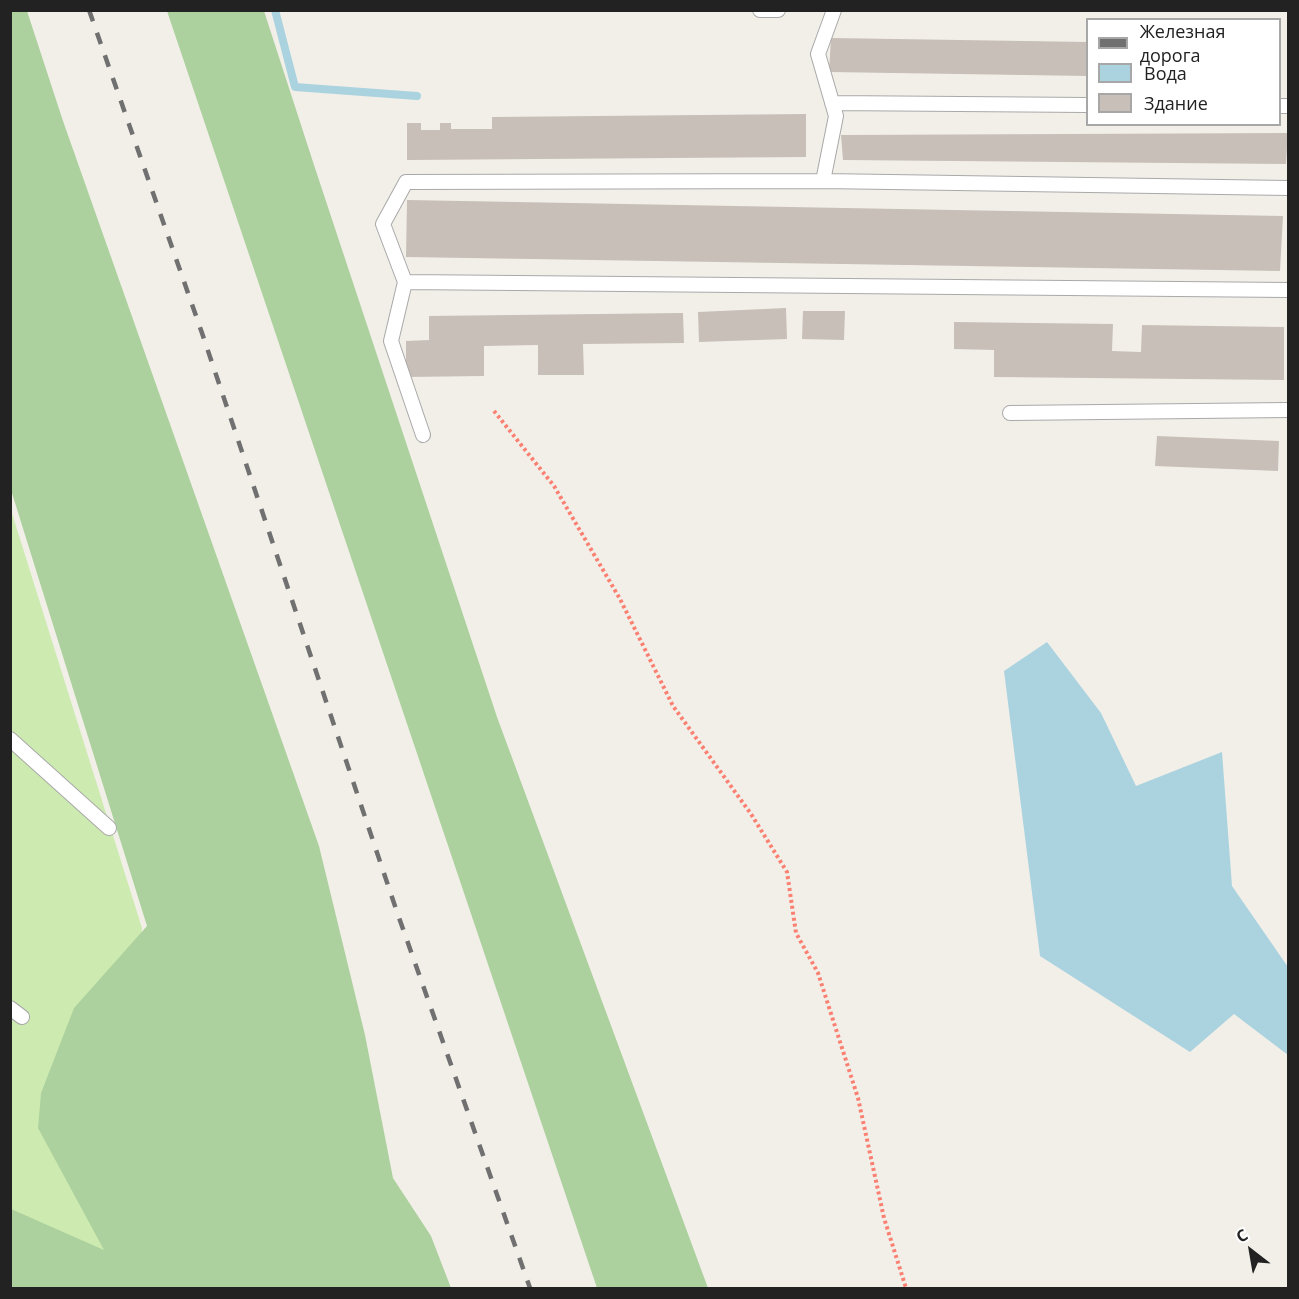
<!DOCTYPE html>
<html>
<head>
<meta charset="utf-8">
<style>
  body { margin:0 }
  #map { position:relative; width:1299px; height:1299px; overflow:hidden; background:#f2efe9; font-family:"Open Sans",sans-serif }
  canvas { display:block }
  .frame { position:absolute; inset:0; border:12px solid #222; pointer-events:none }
  .legend { position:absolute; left:1086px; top:18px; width:195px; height:108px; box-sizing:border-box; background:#fff; border:2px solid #a7a7a7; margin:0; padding:8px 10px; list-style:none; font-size:18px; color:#222 }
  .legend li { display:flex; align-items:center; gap:12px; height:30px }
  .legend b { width:30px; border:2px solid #a7a7a7 }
  .north { position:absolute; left:1221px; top:1221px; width:60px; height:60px; -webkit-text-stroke:4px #fff; paint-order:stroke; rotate:329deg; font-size:16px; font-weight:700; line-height:24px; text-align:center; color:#222 }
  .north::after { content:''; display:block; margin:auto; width:21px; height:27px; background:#222; clip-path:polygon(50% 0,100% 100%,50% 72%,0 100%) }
</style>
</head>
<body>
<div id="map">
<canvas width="1299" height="1299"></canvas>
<div class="frame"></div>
<ul class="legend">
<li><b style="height:8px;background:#707070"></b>Железная дорога</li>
<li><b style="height:16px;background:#aad3df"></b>Вода</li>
<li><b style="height:16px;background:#c7bfb8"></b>Здание</li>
</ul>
<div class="north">С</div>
</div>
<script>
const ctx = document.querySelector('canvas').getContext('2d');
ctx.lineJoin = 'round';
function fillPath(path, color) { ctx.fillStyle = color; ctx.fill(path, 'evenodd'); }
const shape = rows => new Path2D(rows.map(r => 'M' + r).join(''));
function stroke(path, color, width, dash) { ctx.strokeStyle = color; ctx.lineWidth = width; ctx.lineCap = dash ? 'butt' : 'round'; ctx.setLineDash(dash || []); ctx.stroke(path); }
const grass = shape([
  [10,507,142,928,110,1258,11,1228]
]);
const forest = shape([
  [27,11,63,121,319,846,365,1035,393,1178,431,1236,451,1288,11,1288,11,1209,104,1250,38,1128,41,1093,74,1008,147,926,11,490,10,11],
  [167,11,264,11,315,168,497,717,708,1288,597,1288]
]);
const water = shape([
  [1047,642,1101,713,1136,786,1222,752,1232,886,1288,967,1288,1055,1234,1014,1190,1052,1040,956,1004,671]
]);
const stream = shape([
  [275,10,295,87,417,96]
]);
const building = shape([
  [831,38,1088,42,1088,76,829,72],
  [806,114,806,157,407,160,407,123,421,123,421,130,440,130,440,123,451,123,451,129,492,129,492,117],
  [1288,133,1286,164,843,160,841,135],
  [407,200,1283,216,1280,271,406,257],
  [786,308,787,339,699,342,698,312],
  [803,311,845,311,844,340,802,339],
  [683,313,684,343,583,344,584,375,538,375,538,345,484,346,484,376,406,377,406,341,429,340,429,316],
  [954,322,1113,324,1112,351,1141,352,1142,325,1284,327,1284,380,994,377,994,350,954,349],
  [1157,436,1279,441,1278,471,1155,466]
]);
const path = shape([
  [494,411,554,486,620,599,673,706,751,814,787,872,796,933,818,973,858,1098,884,1218,906,1288]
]);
const service = shape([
  [760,10,778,10],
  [834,10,818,54,836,116,823,181,1288,188],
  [832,103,1088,105],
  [1280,106,1288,106],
  [823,181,406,182,383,224,405,282,1288,290],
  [405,282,391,341,423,435],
  [1010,413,1288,410],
  [10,739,109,828],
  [10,1008,22,1017]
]);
const rail = shape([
  [89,10,202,333,397,912,530,1288]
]);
fillPath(grass, '#cdebb0');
fillPath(forest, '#add19e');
fillPath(water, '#aad3df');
stroke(stream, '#aad3df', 8);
fillPath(building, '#c7bfb8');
stroke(service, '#a9a9a9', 16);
stroke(path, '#fa8072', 4, [3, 3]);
stroke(service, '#fff', 14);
stroke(rail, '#707070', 4.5, [12, 12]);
</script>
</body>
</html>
